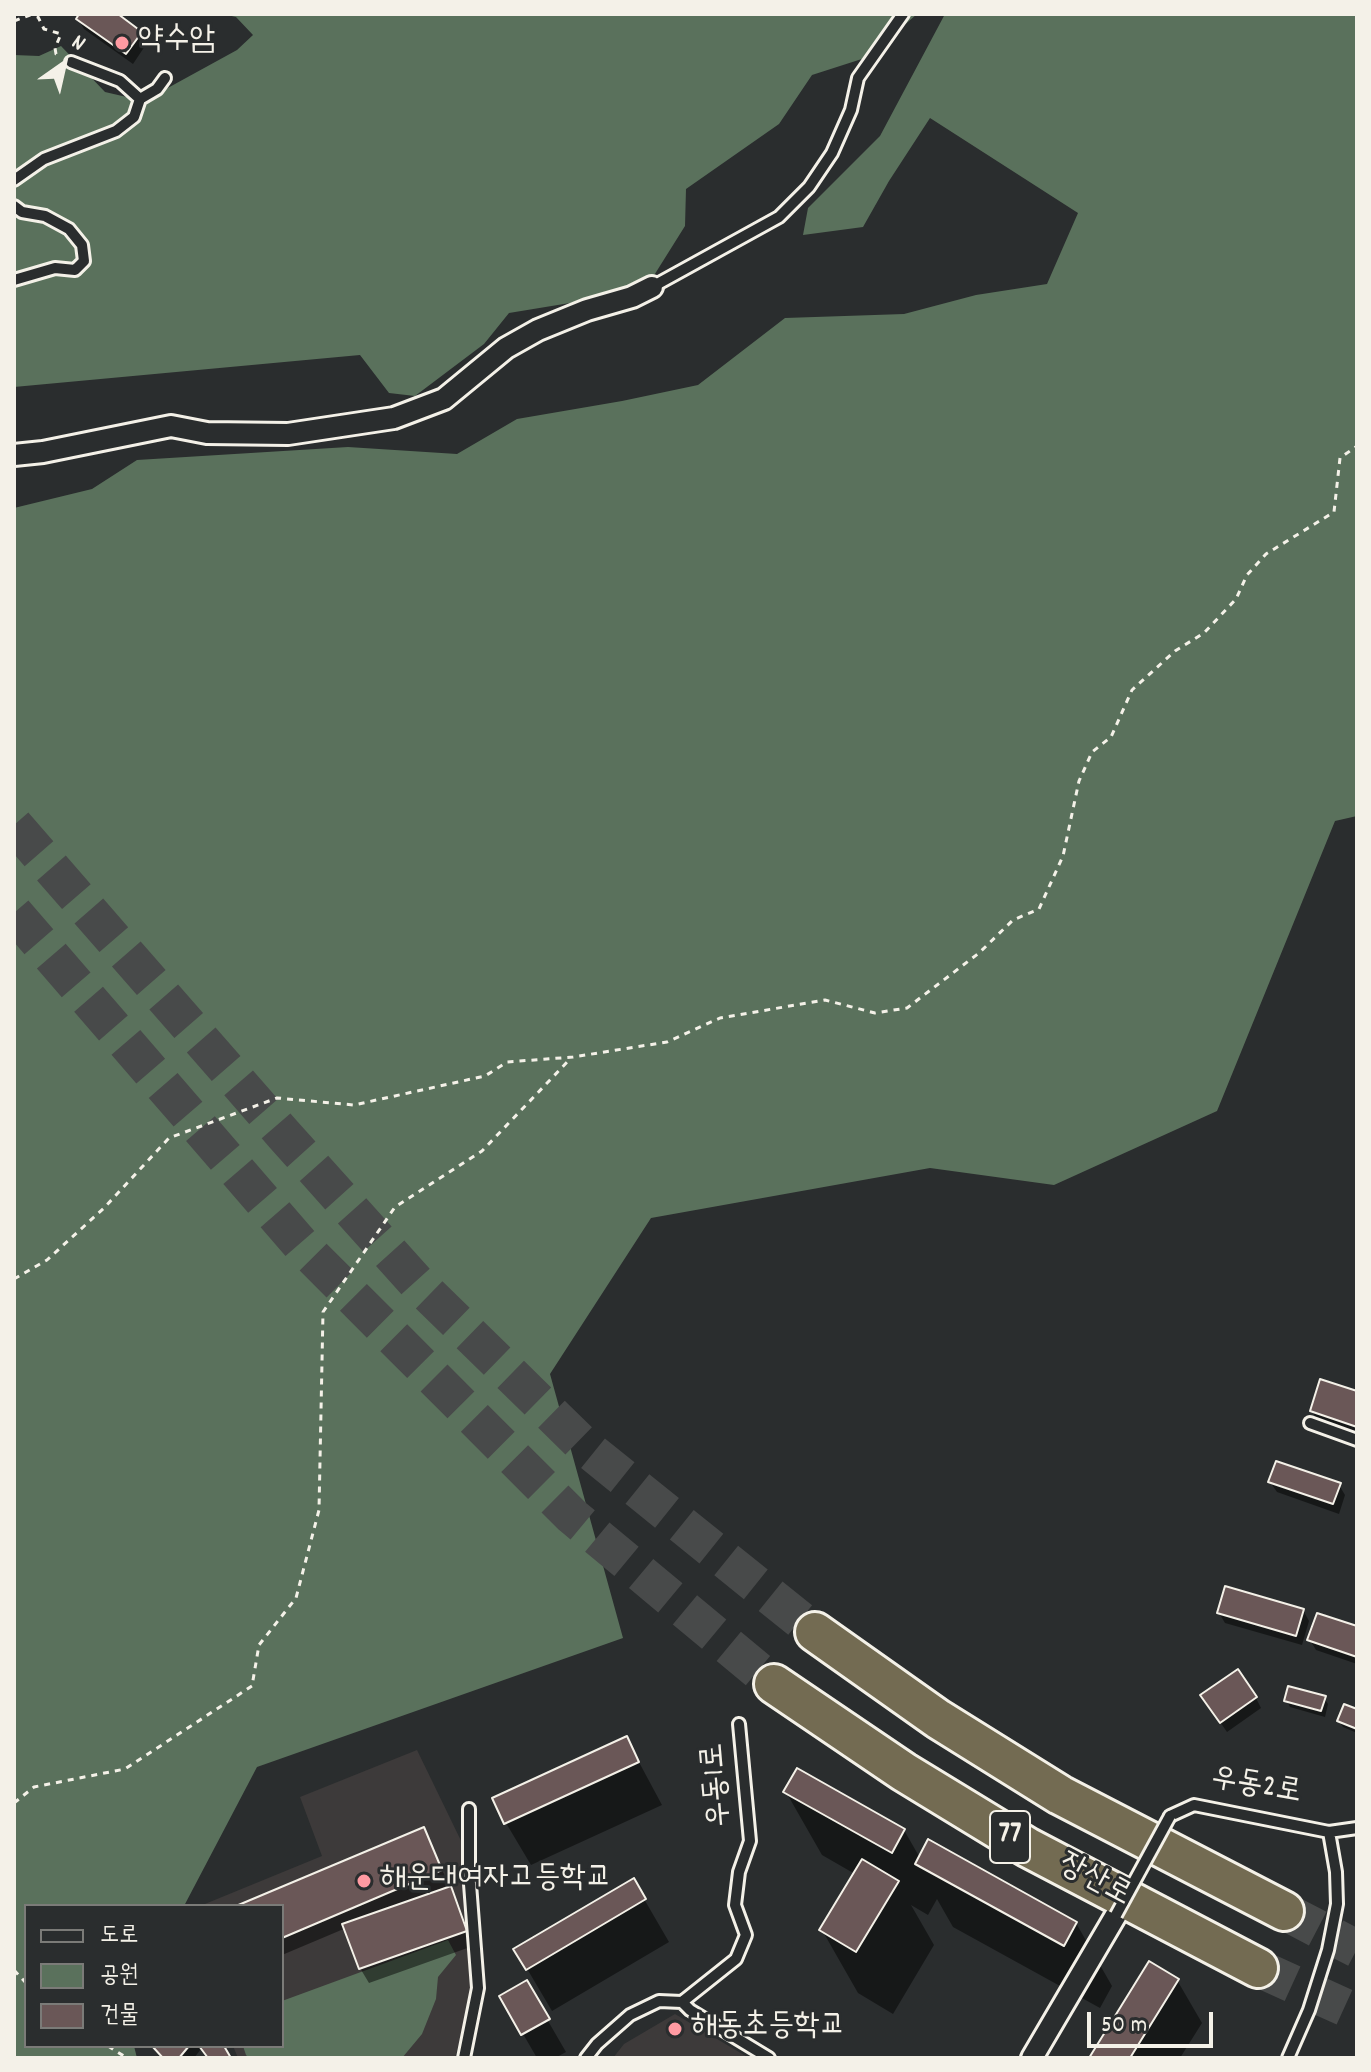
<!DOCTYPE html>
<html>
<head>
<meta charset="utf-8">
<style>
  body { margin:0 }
  #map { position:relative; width:1371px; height:2072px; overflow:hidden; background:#2a2d2e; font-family:Dekko,"Poor Story",sans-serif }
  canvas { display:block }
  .frame { position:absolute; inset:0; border:16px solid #f4f1e8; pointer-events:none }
  .legend { position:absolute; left:24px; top:1904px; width:260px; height:144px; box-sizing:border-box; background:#2a2d2e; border:2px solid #7b7b78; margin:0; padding:10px 14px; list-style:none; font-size:24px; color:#f4f1e8 }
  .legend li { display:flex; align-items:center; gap:16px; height:40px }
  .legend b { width:40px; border:2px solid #7b7b78 }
  .north { position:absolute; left:24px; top:24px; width:80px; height:80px; -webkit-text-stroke:6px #2a2d2e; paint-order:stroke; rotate:34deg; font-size:22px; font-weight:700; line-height:32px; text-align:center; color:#f4f1e8 }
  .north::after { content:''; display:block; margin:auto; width:28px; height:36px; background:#f4f1e8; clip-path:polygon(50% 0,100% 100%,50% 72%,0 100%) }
  .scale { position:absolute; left:1087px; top:2012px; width:126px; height:36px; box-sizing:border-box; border:4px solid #f4f1e8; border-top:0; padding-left:10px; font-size:24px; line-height:28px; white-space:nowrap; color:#f4f1e8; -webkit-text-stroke:6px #2a2d2e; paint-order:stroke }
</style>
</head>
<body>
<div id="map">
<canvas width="1371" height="2072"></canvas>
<div class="frame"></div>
<ul class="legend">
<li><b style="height:10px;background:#2a2d2e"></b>도로</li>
<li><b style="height:22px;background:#5a715c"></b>공원</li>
<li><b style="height:22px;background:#6a5757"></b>건물</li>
</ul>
<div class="north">N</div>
<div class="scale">50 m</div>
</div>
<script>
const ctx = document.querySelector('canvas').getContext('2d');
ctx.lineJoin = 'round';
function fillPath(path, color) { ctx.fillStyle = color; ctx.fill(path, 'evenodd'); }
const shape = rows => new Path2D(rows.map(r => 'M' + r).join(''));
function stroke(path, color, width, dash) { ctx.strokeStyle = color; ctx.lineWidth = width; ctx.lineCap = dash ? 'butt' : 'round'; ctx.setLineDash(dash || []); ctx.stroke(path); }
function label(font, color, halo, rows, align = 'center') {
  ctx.font = font + ' Dekko,"Poor Story",sans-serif'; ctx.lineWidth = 6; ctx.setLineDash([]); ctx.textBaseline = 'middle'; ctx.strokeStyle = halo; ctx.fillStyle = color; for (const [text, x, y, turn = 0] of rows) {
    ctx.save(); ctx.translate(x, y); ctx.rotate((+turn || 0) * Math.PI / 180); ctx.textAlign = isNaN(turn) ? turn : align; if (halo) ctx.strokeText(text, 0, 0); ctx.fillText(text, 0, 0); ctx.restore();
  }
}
const built = shape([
  [417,1750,466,1851,474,1986,455,2058,238,2058,233,2046,282,2046,282,1906,200,1906,322,1856,300,1797],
  [675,2014,749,2058,613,2058,624,2044]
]);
const green = shape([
  [223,14,917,14,868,57,812,75,779,124,686,189,685,226,653,277,582,301,509,313,484,344,415,396,389,393,360,355,14,387,14,55,39,56,61,46,105,92,144,101,237,50,253,35,236,17],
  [945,14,1357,14,1357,816,1335,821,1217,1111,1054,1185,930,1168,651,1218,550,1374,623,1638,257,1767,184,1906,26,1906,26,2046,134,2046,137,2058,14,2058,14,508,92,489,137,460,348,447,457,454,517,419,622,401,698,385,785,318,904,314,976,295,1047,284,1078,213,930,118,889,181,863,227,803,235,808,208,880,136],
  [448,1940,456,1955,438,1977,436,1999,422,2034,402,2058,249,2058,246,2055,243,2046,282,2046,282,2001]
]);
const shadow = shape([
  [82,14,114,14,141,33,147,43,133,64,84,29,78,19],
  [1357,1393,1357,1437,1320,1425,1312,1411],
  [1270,1482,1339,1485,1345,1495,1339,1514,1277,1492],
  [1303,1610,1309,1621,1302,1645,1225,1623,1219,1613],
  [1357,1629,1357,1664,1316,1650,1310,1640],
  [1256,1698,1261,1708,1227,1732,1209,1706],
  [1324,1698,1328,1704,1325,1717,1290,1707,1287,1701],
  [1357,1712,1357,1733,1343,1727,1339,1721],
  [626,1738,662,1805,531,1865,506,1823],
  [786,1792,904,1830,920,1858,1076,1923,1112,1986,1100,2008,953,1927,937,1899,928,1915,911,1905,934,1945,893,2014,858,1993,822,1930,855,1874,822,1855],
  [423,1830,458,1903,473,1946,369,1983,360,1968,346,1928,282,1955,282,1906,241,1906],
  [633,1880,669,1942,552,2011,516,1950],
  [1177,1980,1202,2023,1180,2058,1092,2058],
  [526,1983,566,2052,555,2058,537,2058,501,1996],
  [151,2046,221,2046,229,2058,209,2058,201,2049,194,2058,161,2058]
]);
const building = shape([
  [79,14,118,14,142,32,126,54,76,19,79,14],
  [1320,1379,1357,1391,1357,1427,1310,1411,1320,1379],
  [1276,1461,1341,1483,1333,1504,1268,1482,1276,1461],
  [1225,1586,1304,1609,1296,1636,1217,1613,1225,1586],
  [1317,1613,1357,1626,1357,1657,1307,1640,1317,1613],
  [1238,1669,1257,1697,1220,1723,1200,1695,1238,1669],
  [1288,1686,1326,1696,1321,1711,1284,1701,1288,1686],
  [1344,1704,1357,1709,1357,1729,1337,1721,1344,1704],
  [627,1736,639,1762,504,1824,492,1798,627,1736],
  [797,1768,905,1829,892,1853,783,1792,797,1768],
  [424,1827,442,1870,282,1938,282,1906,236,1906,424,1827],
  [928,1839,1077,1922,1064,1946,915,1864,928,1839],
  [862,1859,899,1881,856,1952,819,1930,862,1859],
  [634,1878,646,1899,526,1970,513,1949,634,1878],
  [451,1886,467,1931,359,1969,342,1924,451,1886],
  [1149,1961,1179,1979,1130,2058,1089,2058,1149,1961],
  [527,1980,550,2019,521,2035,499,1996,527,1980],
  [152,2046,189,2046,179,2058,163,2058,152,2046],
  [199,2046,224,2046,231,2058,208,2058,199,2046]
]);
const highwayTunnel = shape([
  [14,825,284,1135,416,1282,584,1446,815,1632],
  [14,913,302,1246,572,1516,774,1684],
  [1284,1911,1357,1949],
  [1258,1968,1357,2013]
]);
const path = shape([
  [14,21,30,15,38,17,44,29,61,34,55,48,56,54,60,56],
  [14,1279,47,1260,104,1208,169,1138,277,1098,354,1105,485,1076,507,1062,573,1057,667,1042,720,1018,825,1000,875,1013,907,1008,979,953,1013,920,1039,909,1063,856,1079,781,1092,752,1111,737,1132,690,1175,651,1204,633,1236,599,1247,575,1266,554,1334,512,1340,458,1357,446],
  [14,1803,34,1787,125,1769,252,1686,259,1645,296,1598,319,1510,323,1312,395,1207,482,1151,571,1058],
  [14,1970,26,1983],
  [108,2046,127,2058]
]);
const lane = shape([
  [140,99,157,89,165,78],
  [14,180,44,159,116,131,134,117,140,99,120,81,71,62],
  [14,206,22,212,45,216,69,229,82,245,84,261,75,270,55,268,14,280],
  [652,287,779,217,809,187,832,153,851,110,858,78,903,14],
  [1310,1423,1357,1440],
  [1170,1816,1194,1805,1329,1832,1336,1872,1337,1904,1328,1950,1309,2010,1288,2058],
  [1329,1832,1357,1828],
  [682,2002,736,1959,746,1935,735,1905,739,1872,750,1841,739,1724],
  [464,2058,478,1988,469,1871,469,1809],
  [586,2058,597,2044,630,2015,659,2001,682,2002,690,2010,769,2058]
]);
const street = shape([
  [14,455,43,452,171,426,207,433,288,434,394,418,444,399,506,348,538,330,587,310,632,297,652,287],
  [1032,2058,1116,1915]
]);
const highway = shape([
  [815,1632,938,1719,1060,1795,1284,1911],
  [774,1684,904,1772,1027,1847,1258,1968]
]);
const laneBridge = shape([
  [1116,1915,1170,1816]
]);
const markers = [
  [122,43,8,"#ff9aa2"],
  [364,1881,8,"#ff9aa2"],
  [675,2029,8,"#ff9aa2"]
];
const shields = [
  [1010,1837,40]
];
const shieldNames = [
  ["77",1010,1837]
];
const poiNames = [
  ["약수암",138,43],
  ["해운대여자고등학교",380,1881],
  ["해동초등학교",691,2029]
];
const streetNames = [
  ["우동1로",719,1785,-95],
  ["우동2로",1256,1788,10],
  ["장산로",1094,1882,28]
];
fillPath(built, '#3d3a3a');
fillPath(green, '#5a715c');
fillPath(shadow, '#0007');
fillPath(building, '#6a5757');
stroke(building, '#f4f1e8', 2);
stroke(highwayTunnel, '#484a4a', 38, [38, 19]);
stroke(lane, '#f4f1e8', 16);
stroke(street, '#f4f1e8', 26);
stroke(highway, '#f4f1e8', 44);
stroke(path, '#f4f1e8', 3, [6, 6]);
stroke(lane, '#2a2d2e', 10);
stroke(street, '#2a2d2e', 20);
stroke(highway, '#736b52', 38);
stroke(laneBridge, '#f4f1e8', 16, []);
stroke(laneBridge, '#2a2d2e', 10);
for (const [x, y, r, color] of markers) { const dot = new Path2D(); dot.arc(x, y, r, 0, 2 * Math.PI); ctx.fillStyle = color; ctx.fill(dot); stroke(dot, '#2a2d2e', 3); }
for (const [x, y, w] of shields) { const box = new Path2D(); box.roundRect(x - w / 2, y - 26, w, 52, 6); ctx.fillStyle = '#2a2d2e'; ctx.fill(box); stroke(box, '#f4f1e8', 2); }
label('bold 30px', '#f4f1e8', null, shieldNames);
label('32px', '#f4f1e8', '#2a2d2e', poiNames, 'left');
label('32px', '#f4f1e8', '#2a2d2e', streetNames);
</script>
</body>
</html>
